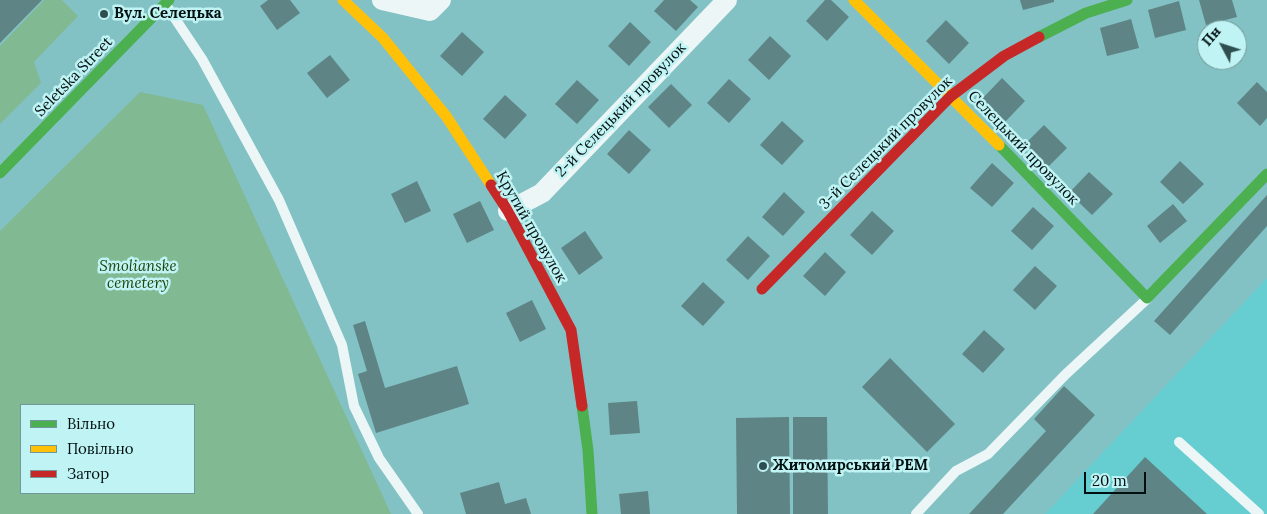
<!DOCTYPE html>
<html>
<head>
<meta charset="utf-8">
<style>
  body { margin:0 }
  #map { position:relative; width:1267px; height:514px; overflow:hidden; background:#83c2c4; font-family:Lora,serif }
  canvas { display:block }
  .legend { position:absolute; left:20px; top:404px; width:175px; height:90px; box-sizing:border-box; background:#c0f3f4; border:1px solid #739899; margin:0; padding:6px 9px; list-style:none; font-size:15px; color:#000f10 }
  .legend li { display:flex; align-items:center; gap:10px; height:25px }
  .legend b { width:25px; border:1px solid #739899 }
  .north { position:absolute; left:1197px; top:20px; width:50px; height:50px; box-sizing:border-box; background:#c0f3f4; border:1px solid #739899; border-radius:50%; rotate:310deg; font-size:14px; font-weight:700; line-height:20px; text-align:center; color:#000f10 }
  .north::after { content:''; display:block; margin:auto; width:18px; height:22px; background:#2e4e4f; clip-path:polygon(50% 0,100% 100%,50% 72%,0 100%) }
  .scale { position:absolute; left:1084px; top:472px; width:62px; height:22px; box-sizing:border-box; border:2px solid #000f10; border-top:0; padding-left:6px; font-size:15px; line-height:18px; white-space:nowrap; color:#000f10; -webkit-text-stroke:4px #c0f3f4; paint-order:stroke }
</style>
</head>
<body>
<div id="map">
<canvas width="1267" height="514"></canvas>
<ul class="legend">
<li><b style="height:6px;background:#4caf50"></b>Вільно</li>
<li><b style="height:6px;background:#ffc107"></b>Повільно</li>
<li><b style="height:6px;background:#c62828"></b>Затор</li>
</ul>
<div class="north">Пн</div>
<div class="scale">20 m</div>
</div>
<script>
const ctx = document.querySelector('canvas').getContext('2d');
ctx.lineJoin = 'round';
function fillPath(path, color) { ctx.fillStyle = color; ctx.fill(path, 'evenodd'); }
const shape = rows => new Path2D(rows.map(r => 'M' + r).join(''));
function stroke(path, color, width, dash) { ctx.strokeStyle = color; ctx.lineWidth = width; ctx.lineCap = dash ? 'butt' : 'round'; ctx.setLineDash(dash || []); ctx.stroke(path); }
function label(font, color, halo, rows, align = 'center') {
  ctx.font = font + ' Lora,serif'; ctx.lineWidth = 5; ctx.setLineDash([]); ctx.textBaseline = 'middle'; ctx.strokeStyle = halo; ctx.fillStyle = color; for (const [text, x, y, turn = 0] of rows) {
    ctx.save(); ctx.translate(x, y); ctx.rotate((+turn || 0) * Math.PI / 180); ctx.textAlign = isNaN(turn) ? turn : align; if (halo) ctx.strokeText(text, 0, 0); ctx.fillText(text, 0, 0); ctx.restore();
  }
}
const built = shape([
  [1267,278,1267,514,1045,514]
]);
const green = shape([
  [44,0,62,0,78,16,34,62,41,83,0,124,0,46],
  [140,92,203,105,391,514,0,514,0,231],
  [21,405,194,405,194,493,21,493]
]);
const building = shape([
  [0,0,42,0,0,43],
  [268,0,290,0,300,13,277,30,260,6],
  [664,0,690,0,698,7,676,31,654,11],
  [825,0,831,0,849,17,827,41,806,21],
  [1020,0,1054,0,1054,2,1023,10],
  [1199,0,1232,0,1237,17,1206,25],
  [1179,1,1186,30,1155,38,1148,10],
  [1131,19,1139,48,1107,56,1100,28],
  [946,20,969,43,949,64,926,41],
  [630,22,651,42,629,66,608,46],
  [462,32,484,52,462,76,440,56],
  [770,36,791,56,769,80,748,60],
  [330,55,350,80,327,98,307,73],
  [1002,78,1025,101,1005,122,981,100],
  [729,79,751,99,729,123,707,103],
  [577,80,599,100,577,124,555,104],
  [1257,82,1267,92,1267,118,1260,126,1237,103],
  [671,84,692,105,669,128,648,107],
  [505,95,527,115,505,139,483,119],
  [782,121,804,141,782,165,760,145],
  [1044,125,1067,148,1046,169,1023,146],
  [629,130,651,150,629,174,607,154],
  [1180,161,1204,184,1183,204,1160,182],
  [992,163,1014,183,992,207,970,188],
  [1089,172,1113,194,1092,215,1069,193],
  [417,181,431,211,405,223,391,194],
  [784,192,805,212,783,236,762,217],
  [1267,195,1267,226,1170,335,1154,321],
  [480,201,494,230,467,243,453,214],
  [1173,204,1187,221,1160,243,1147,226],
  [1033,207,1054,226,1032,250,1011,231],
  [872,211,894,231,872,255,850,235],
  [585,231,603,258,579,275,561,248],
  [748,236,770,256,748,280,726,260],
  [825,252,846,272,825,296,803,276],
  [1035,266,1057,286,1035,310,1013,290],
  [703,282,725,302,703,326,681,306],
  [532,300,546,329,520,342,506,313],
  [365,321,385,388,457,366,469,404,376,433,358,374,367,371,353,325],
  [984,330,1005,349,983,373,962,354],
  [890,358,955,424,927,452,862,387],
  [1064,386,1095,415,1003,514,969,514,1046,431,1034,419],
  [637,401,640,433,610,435,608,403],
  [789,417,790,514,737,514,736,418],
  [793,417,827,417,828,514,793,514],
  [1145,457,1207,514,1093,514],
  [499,482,505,504,526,498,531,514,466,514,460,493],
  [648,491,650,514,621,514,619,494]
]);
const lane = shape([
  [166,5,202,59,279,200,342,345,354,406,379,458,418,514],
  [1179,442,1259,514],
  [916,514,956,471,988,454,1066,374,1147,299]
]);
const street = shape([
  [382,0,430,11,441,0],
  [508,211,542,193,727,0]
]);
const fast = shape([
  [1039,37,1086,13,1127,0],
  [999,145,1147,298,1267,174],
  [0,173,169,0],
  [582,406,588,450,592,514]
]);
const slow = shape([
  [343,0,383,38,446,116,491,185],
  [854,0,999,145]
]);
const jam = shape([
  [491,185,508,211,571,330,582,406],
  [762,289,951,96,1004,56,1039,37]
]);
const markers = [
  [104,14,5,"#2e4e4f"],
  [763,466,5,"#2e4e4f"]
];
const poiNames = [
  ["Вул. Селецька",114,14],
  ["Житомирський РЕМ",773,466]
];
const streetNames = [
  ["Seletska Street",74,77,-46],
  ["2-й Селецький провулок",621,110,-46],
  ["3-й Селецький провулок",886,143,-45],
  ["Селецький провулок",1023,148,46],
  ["Крутий провулок",531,227,60]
];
const parkNames = [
  ["Smolianske",138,267],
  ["cemetery",138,284]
];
fillPath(built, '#66cdd0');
fillPath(green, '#80b992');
fillPath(building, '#5e8485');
stroke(lane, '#ecf6f6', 10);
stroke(street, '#ecf6f6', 20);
stroke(fast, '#4caf50', 11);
stroke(slow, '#ffc107', 11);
stroke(jam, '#c62828', 11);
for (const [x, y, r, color] of markers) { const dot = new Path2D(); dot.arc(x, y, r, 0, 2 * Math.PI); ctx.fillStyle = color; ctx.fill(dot); stroke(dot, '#c0f3f4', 2); }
label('bold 15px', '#000f10', '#c0f3f4', poiNames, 'left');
label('15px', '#000f10', '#c0f3f4', streetNames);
label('italic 15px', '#1d4509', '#c0f3f4', parkNames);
</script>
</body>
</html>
